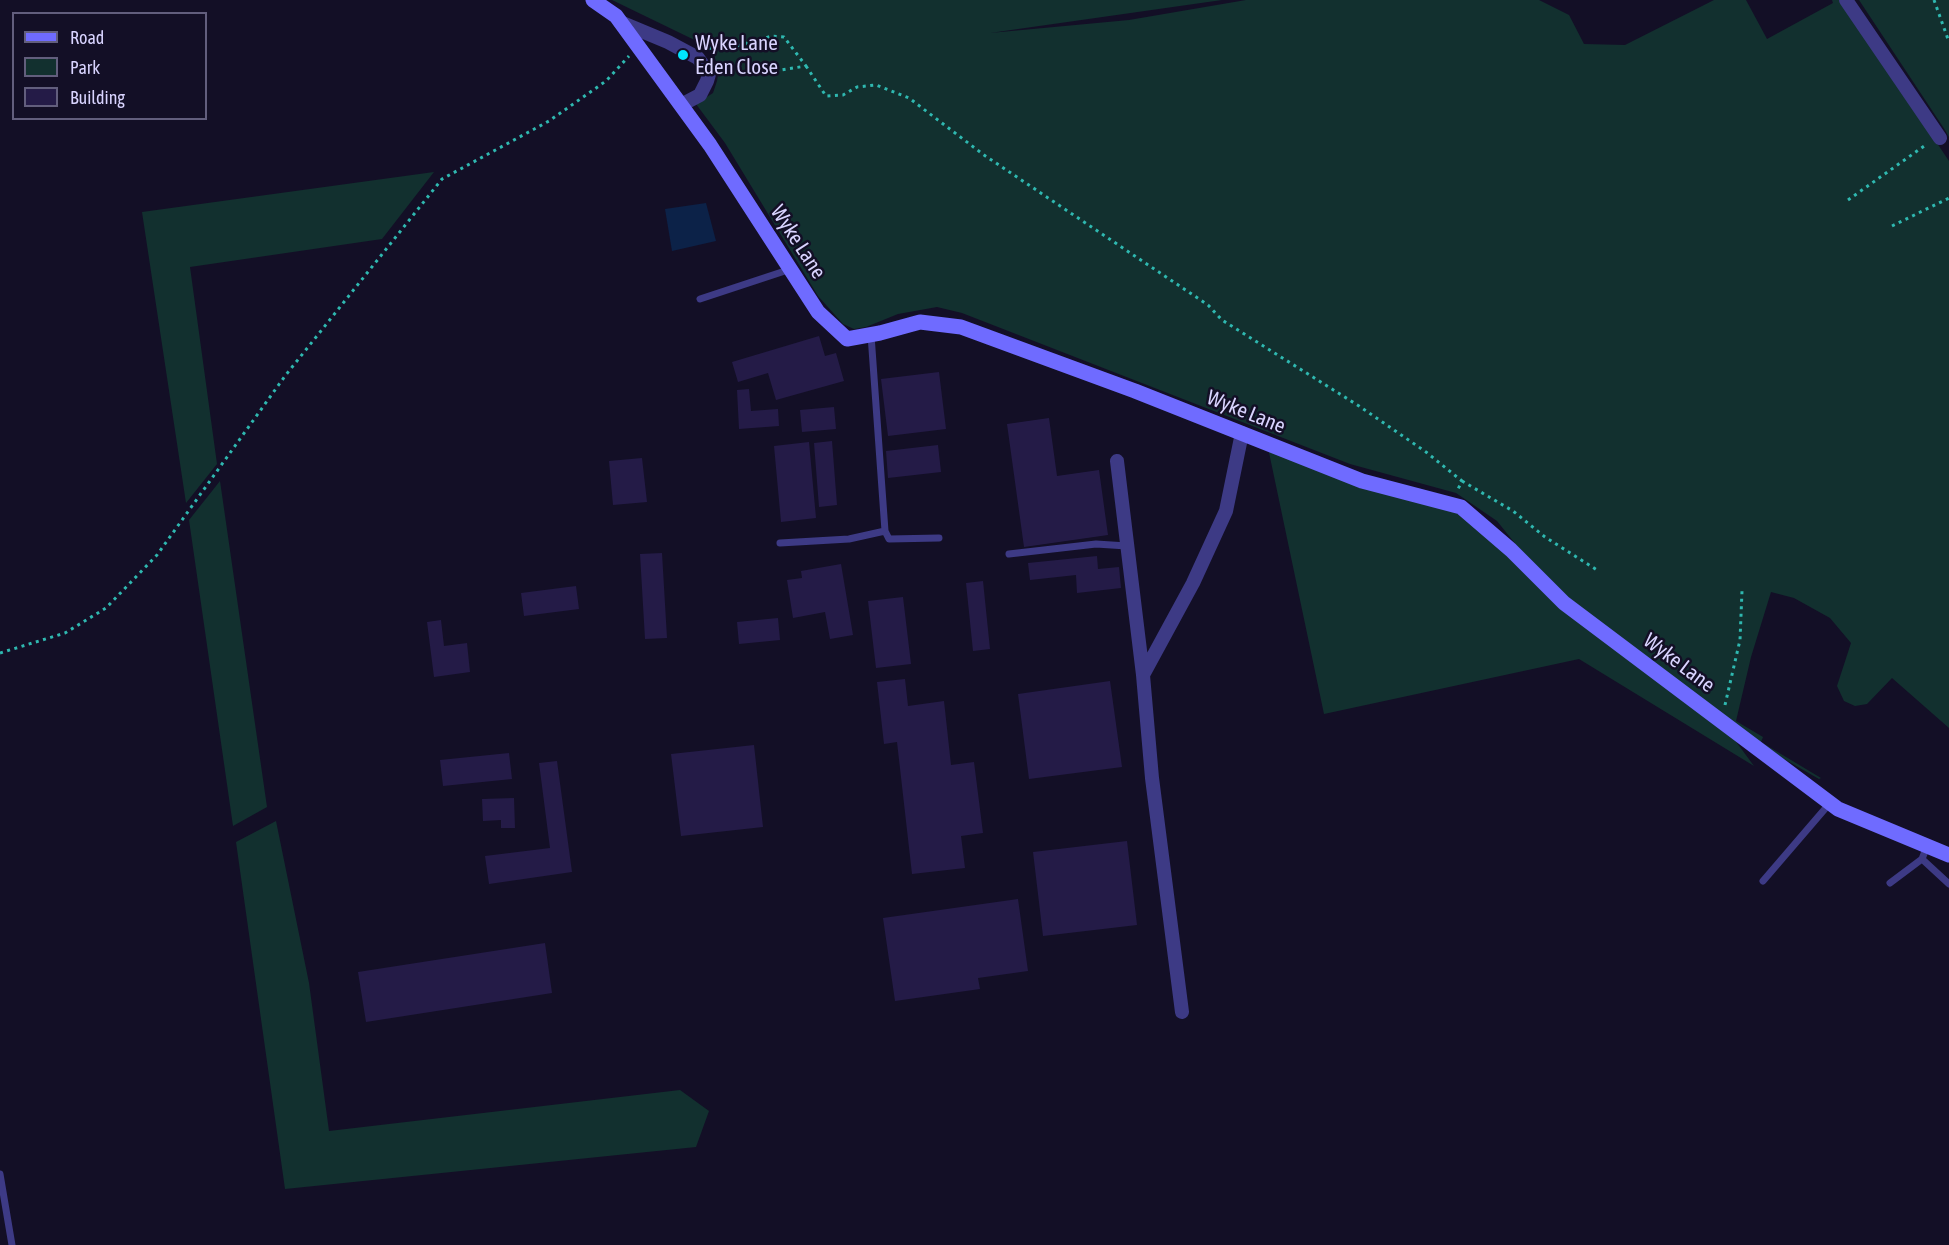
<!DOCTYPE html>
<html>
<head>
<meta charset="utf-8">
<style>
  body { margin:0 }
  #map { position:relative; width:1949px; height:1245px; overflow:hidden; background:#130f26; font-family:"Asap Condensed",sans-serif }
  canvas { display:block }
  .legend { position:absolute; left:12px; top:12px; width:195px; height:108px; box-sizing:border-box; background:#130f26; border:2px solid #625e7d; margin:0; padding:8px 10px; list-style:none; font-size:18px; color:#d9d4ff }
  .legend li { display:flex; align-items:center; gap:12px; height:30px }
  .legend b { width:30px; border:2px solid #625e7d }
</style>
</head>
<body>
<div id="map">
<canvas width="1949" height="1245"></canvas>
<ul class="legend">
<li><b style="height:8px;background:#6f6bff"></b>Road</li>
<li><b style="height:16px;background:#12302f"></b>Park</li>
<li><b style="height:16px;background:#241b47"></b>Building</li>
</ul>
</div>
<script>
const ctx = document.querySelector('canvas').getContext('2d');
ctx.lineJoin = 'round';
function fillPath(path, color) { ctx.fillStyle = color; ctx.fill(path, 'evenodd'); }
const shape = rows => new Path2D(rows.map(r => 'M' + r).join(''));
function stroke(path, color, width, dash) { ctx.strokeStyle = color; ctx.lineWidth = width; ctx.lineCap = dash ? 'butt' : 'round'; ctx.setLineDash(dash || []); ctx.stroke(path); }
function label(font, color, halo, rows, align = 'center') {
  ctx.font = font + ' "Asap Condensed",sans-serif'; ctx.lineWidth = 5; ctx.setLineDash([]); ctx.textBaseline = 'middle'; ctx.strokeStyle = halo; ctx.fillStyle = color; for (const [text, x, y, turn = 0] of rows) {
    ctx.save(); ctx.translate(x, y); ctx.rotate((+turn || 0) * Math.PI / 180); ctx.textAlign = isNaN(turn) ? turn : align; if (halo) ctx.strokeText(text, 0, 0); ctx.fillText(text, 0, 0); ctx.restore();
  }
}
const green = shape([
  [612,0,1222,0,990,33,1129,20,1246,0,1539,0,1569,15,1584,44,1625,45,1714,0,1746,0,1767,39,1833,3,1832,0,1841,0,1949,161,1949,728,1892,678,1867,704,1855,706,1844,701,1837,686,1851,643,1830,618,1794,598,1771,592,1751,657,1736,721,1763,737,1761,742,1821,778,1819,779,1723,724,1754,766,1579,659,1324,714,1267,443,1461,507,1554,592,1497,521,1456,493,1350,464,962,313,937,307,898,314,866,327,854,329,843,324,818,296,725,143,696,104,713,93,717,81,719,69,711,48],
  [1859,0,1949,0,1949,137,1945,130],
  [434,172,382,239,190,267,217,464,186,503,142,212],
  [220,481,267,807,233,826,189,520],
  [276,821,309,983,329,1131,680,1090,709,1111,696,1147,285,1189,236,842]
]);
const water = shape([
  [706,203,716,241,672,251,665,209]
]);
const building = shape([
  [819,336,825,356,836,353,844,381,776,400,768,373,738,382,732,362],
  [939,372,946,429,888,436,881,379],
  [749,389,751,411,778,409,779,426,739,429,737,390],
  [834,407,836,429,802,432,800,410],
  [1049,418,1057,476,1099,470,1108,535,1024,547,1007,424],
  [832,441,837,505,819,507,814,443],
  [809,442,816,518,781,522,774,446],
  [938,445,941,472,888,478,886,451],
  [642,458,647,502,613,505,609,461],
  [662,553,667,638,645,639,640,554],
  [1097,556,1098,569,1119,567,1121,588,1077,593,1076,575,1030,580,1028,563],
  [841,564,853,635,830,639,825,612,793,618,787,580,802,578,801,571],
  [983,581,990,649,973,651,966,583],
  [576,586,579,609,524,616,521,593],
  [903,597,911,664,876,668,868,601],
  [778,618,780,640,739,644,737,622],
  [441,620,444,646,467,643,470,672,434,677,427,622],
  [905,679,908,706,944,701,951,765,974,762,983,833,961,836,965,868,912,874,897,742,884,744,877,682],
  [1110,681,1122,767,1029,779,1018,694],
  [754,745,763,827,681,836,671,754],
  [509,753,512,779,443,786,440,760],
  [557,761,572,872,489,884,485,856,550,848,539,763],
  [514,798,515,828,501,828,501,820,483,821,482,799],
  [1127,841,1137,925,1043,936,1033,852],
  [1018,899,1028,971,978,978,980,989,895,1001,883,918],
  [545,943,552,993,366,1022,358,972]
]);
const path = shape([
  [1934,0,1949,42],
  [709,49,715,45,733,47,772,36,784,37,806,66,768,72,719,63],
  [806,66,826,96,843,95,857,87,876,85,909,98,984,155,1208,305,1222,320,1359,406,1426,452,1462,481,1457,491],
  [1848,200,1927,144],
  [1892,226,1949,198],
  [1462,481,1513,511,1545,537,1597,570],
  [0,653,65,633,106,608,157,555,285,376,442,179,549,121,606,81,629,56],
  [1725,705,1740,640,1742,591]
]);
const lane = shape([
  [700,299,791,269],
  [871,335,885,531,889,539,939,538],
  [780,543,849,539,885,531],
  [1009,554,1096,544,1127,546],
  [1922,859,1949,884],
  [1763,881,1830,803],
  [1890,883,1922,859,1927,846],
  [0,1174,12,1245]
]);
const street = shape([
  [1846,0,1940,138],
  [620,22,668,42,698,58,709,74,707,81,700,95,681,105],
  [1117,461,1143,675],
  [1182,1012,1152,778,1143,675,1193,583,1226,511,1242,433]
]);
const secondary = shape([
  [593,0,616,16,710,145,818,312,847,339,880,333,920,322,961,327,1135,391,1362,481,1461,507,1511,550,1564,603,1838,809,1949,855]
]);
const markers = [
  [683,55,6,"#00e5ff"]
];
const poiNames = [
  ["Wyke Lane",695,43],
  ["Eden Close",695,67]
];
const streetNames = [
  ["Wyke Lane",798,242,57],
  ["Wyke Lane",1246,412,22],
  ["Wyke Lane",1679,663,37]
];
fillPath(green, '#12302f');
fillPath(water, '#0c2248');
fillPath(building, '#241b47');
stroke(path, '#2fb8b0', 3, [3, 4.5]);
stroke(lane, '#3d3a85', 7);
stroke(street, '#3d3a85', 14);
stroke(secondary, '#6f6bff', 15);
for (const [x, y, r, color] of markers) { const dot = new Path2D(); dot.arc(x, y, r, 0, 2 * Math.PI); ctx.fillStyle = color; ctx.fill(dot); stroke(dot, '#130f26', 2); }
label('21px', '#d9d4ff', '#130f26', poiNames, 'left');
label('21px', '#d9d4ff', '#130f26', streetNames);
</script>
</body>
</html>
